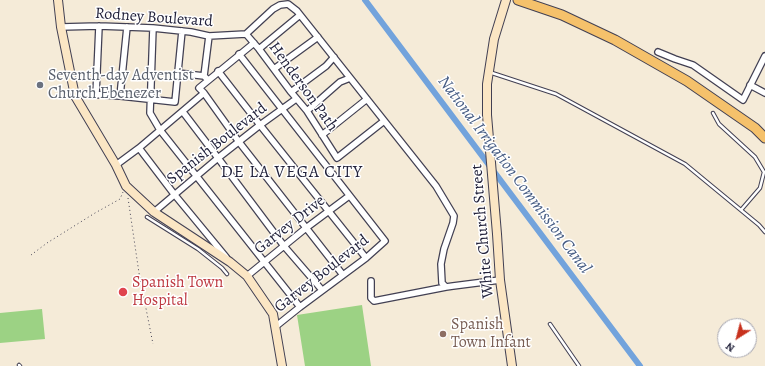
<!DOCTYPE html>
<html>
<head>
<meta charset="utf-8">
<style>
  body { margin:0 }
  #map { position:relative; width:765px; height:366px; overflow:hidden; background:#f5ebd8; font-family:Alegreya,serif }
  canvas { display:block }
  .north { position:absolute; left:717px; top:318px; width:40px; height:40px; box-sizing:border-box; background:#fff; border:1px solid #a7a7b1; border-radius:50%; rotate:216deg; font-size:11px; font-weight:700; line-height:16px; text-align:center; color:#22223b }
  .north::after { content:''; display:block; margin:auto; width:14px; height:18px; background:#c8321e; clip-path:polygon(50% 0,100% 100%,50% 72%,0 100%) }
</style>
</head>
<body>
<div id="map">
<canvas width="765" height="366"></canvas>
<div class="north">N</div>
</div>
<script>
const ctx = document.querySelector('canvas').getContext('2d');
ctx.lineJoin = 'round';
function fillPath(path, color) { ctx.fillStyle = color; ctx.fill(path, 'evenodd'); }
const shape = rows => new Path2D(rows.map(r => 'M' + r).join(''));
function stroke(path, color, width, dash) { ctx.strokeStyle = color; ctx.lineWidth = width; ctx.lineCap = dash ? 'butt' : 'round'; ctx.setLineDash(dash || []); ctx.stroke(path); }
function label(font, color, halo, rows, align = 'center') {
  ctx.font = font + ' Alegreya,serif'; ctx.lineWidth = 3; ctx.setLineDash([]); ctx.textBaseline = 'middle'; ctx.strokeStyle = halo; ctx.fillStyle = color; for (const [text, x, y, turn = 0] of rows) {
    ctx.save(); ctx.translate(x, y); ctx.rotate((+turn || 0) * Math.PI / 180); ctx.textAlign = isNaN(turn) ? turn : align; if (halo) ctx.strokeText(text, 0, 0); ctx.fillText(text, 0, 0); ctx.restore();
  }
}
const green = shape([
  [362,305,371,366,305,366,297,315],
  [42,309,45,339,0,343,0,313]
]);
const canal = shape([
  [365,0,640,366]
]);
const path = shape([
  [128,198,139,273,153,344],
  [31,255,47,243,95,213,120,199,123,192]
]);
const lane = shape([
  [489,72,556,94,685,164,759,225,765,232],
  [713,113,719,124,755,157,764,172,760,188,741,210],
  [147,217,198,249,222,268,227,274],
  [550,324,579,366],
  [19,365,20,366]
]);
const street = shape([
  [61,27,99,26,153,28,191,32,209,36,246,34],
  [153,28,150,113,160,130,300,307],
  [246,34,273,9,280,5,288,4,297,11,436,186,454,216,453,223,444,249,441,264,442,283,446,287,453,286,500,280],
  [246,34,259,49,291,92,307,111,337,158,384,121],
  [259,49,300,15],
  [658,52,675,59,693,65,743,100,765,56],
  [239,54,385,241,366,258,300,307,275,327],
  [274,69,318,37],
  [218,71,260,125,366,258],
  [178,73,204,76],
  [208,80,204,76,209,36],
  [750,85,765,93],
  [291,92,326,66,334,57],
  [74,93,120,96,175,102,182,31],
  [204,93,239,142,343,275],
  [96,95,99,26],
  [120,96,127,27],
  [307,111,340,82,350,78],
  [183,112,218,158,284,246,322,290],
  [322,135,367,99],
  [139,148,174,194,226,257],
  [116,165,139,148,204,93,199,88,254,43],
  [154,212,218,158,260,125,296,99],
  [247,276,306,228,349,196],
  [371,281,371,298,374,301,446,287]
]);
const secondary = shape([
  [58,0,61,27,75,96,116,165,126,186,154,212,230,262,247,276,273,314,282,366],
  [506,0,494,39,487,84,487,115,497,234,500,280,512,366]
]);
const primary = shape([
  [518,0,562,15,615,40,687,81,755,128,765,138]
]);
const markers = [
  [40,85,4,"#6b7280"],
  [123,292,5,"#e0444e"],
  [443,334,4,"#8d6e63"]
];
const streetNames = [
  ["Rodney Boulevard",154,18,4],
  ["Henderson Path",303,87,54],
  ["Spanish Boulevard",217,144,-38],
  ["Garvey Drive",290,225,-38],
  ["White Church Street",483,231,-95],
  ["Garvey Boulevard",322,274,-38]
];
const worshipNames = [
  ["Seventh-day Adventist",48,76],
  ["Church Ebenezer",48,94]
];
const healthNames = [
  ["Spanish Town",132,283],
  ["Hospital",132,301]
];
const educationNames = [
  ["Spanish",451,325],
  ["Town Infant",451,343]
];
const neighbourhoodNames = [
  ["DE LA VEGA CITY",292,173]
];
const waterNames = [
  ["National Irrigation Commission Canal",514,175,53]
];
fillPath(green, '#9cd284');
stroke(canal, '#72a3dc', 6);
stroke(lane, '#424053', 4.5);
stroke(street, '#424053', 8);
stroke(secondary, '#424053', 10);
stroke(primary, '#424053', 11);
stroke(path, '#424053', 1, [1, 3]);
stroke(lane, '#fff', 2.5);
stroke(street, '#fff', 5.5);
stroke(secondary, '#fbe6c4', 8);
stroke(primary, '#f5c16b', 9);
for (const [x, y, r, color] of markers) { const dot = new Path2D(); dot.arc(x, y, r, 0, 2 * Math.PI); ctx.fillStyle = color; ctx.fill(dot); stroke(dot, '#fff', 1.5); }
label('16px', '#22223b', '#fff', streetNames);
label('16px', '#5b616d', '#fff', worshipNames, 'left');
label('16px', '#be3a42', '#fff', healthNames, 'left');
label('16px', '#785e54', '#fff', educationNames, 'left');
ctx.letterSpacing = '1px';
label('17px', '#22223b', '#fff', neighbourhoodNames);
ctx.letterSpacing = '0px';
label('italic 17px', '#465c83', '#fff', waterNames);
</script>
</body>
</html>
